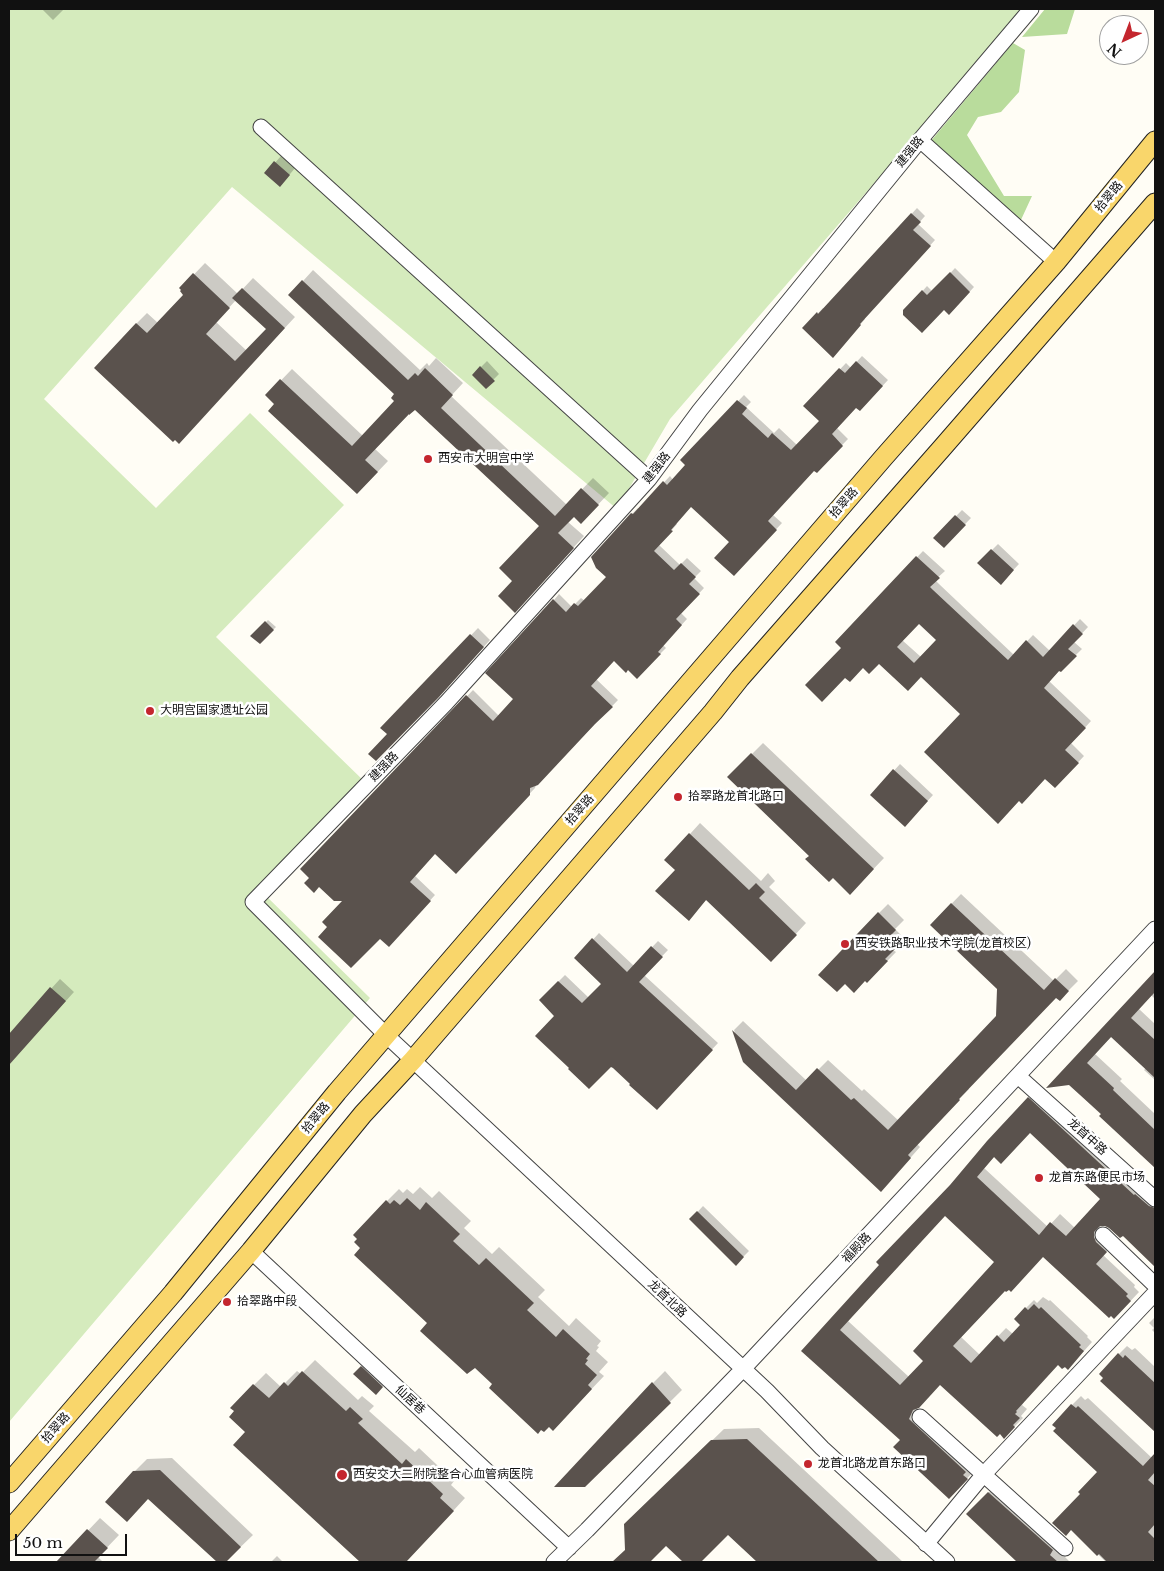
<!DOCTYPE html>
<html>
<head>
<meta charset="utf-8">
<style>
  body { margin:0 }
  #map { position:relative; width:1164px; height:1571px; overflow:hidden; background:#fffdf5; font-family:"Libre Baskerville",serif }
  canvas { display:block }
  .frame { position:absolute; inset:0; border:10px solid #111; pointer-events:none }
  .north { position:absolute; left:1099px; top:15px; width:50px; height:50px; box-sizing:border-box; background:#fff; border:1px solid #a0a0a0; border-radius:50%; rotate:223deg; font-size:14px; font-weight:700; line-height:20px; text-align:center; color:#111 }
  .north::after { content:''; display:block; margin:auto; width:18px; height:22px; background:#c4262e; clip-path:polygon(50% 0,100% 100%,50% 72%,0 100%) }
  .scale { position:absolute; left:15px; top:1534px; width:112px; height:22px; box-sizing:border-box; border:2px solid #111; border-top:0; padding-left:6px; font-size:15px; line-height:18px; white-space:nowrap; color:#111; -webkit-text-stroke:4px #fff; paint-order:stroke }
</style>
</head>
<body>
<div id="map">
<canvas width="1164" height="1571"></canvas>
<div class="frame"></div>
<div class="north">N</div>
<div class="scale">50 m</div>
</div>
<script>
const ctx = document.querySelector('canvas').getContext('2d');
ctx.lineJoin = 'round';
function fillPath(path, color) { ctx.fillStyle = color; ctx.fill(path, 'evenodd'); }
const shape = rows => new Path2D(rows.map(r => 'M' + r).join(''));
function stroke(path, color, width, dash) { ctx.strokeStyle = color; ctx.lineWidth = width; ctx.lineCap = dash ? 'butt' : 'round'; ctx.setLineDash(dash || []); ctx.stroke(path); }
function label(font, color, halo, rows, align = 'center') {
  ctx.font = font + ' "Libre Baskerville","Noto Sans SC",serif'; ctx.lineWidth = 5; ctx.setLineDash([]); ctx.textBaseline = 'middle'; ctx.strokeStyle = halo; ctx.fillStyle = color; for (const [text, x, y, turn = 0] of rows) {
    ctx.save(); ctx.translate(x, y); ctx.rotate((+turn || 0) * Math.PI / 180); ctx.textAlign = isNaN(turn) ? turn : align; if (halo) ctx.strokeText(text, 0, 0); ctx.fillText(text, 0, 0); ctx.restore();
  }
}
const green = shape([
  [9,9,1025,9,670,419,617,509,232,187,44,399,156,508,250,413,344,505,216,637,367,784,261,891,370,998,9,1422]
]);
const forest = shape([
  [1045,9,1075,9,1067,34,1022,37],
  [1013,43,1025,50,1019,92,1001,112,978,117,967,135,1004,196,1032,196,1020,222,930,142]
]);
const shadow = shape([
  [42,9,64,9,53,20],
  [281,156,295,168,286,179,266,173],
  [917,208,925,216,918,224,935,240,864,318,865,319,838,351,804,328,823,308,824,309],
  [205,263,238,294,253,278,295,317,189,431,136,324,147,313,158,323,185,295,181,288],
  [236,300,267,329,247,351,216,322],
  [955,268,974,287,954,309,905,311,927,286,933,292],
  [313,270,420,370,427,363,429,366,436,358,463,383,451,396,567,505,593,478,609,493,592,511,574,515,568,522,584,536,526,600,514,580,540,526,415,408,375,449,388,461,368,482,267,395,292,369,363,436,396,401,396,394,303,281],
  [862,356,888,380,860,410,856,407,837,428,848,439,817,471,815,469,773,515,782,523,739,569,731,542,692,505,676,523,677,524,659,545,680,565,687,558,701,571,694,578,704,588,681,613,687,619,663,645,666,648,637,677,614,659,596,679,618,700,536,785,535,788,456,872,435,853,414,875,435,895,394,940,329,927,345,900,311,878,301,869,473,690,499,716,515,699,554,600,559,594,572,607,581,598,585,601,607,577,632,514,638,508,639,509,670,476,673,480,687,465,682,460,744,395,751,402,746,407,774,433,779,428,797,445,821,421,805,406,846,363,851,368],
  [487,361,499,374,486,387,473,375],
  [962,510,971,518,944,546,935,538],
  [998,544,1019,564,1001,583,979,563],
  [923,551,945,571,935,580,939,584,1014,655,1033,635,1050,651,1080,619,1088,627,1074,642,1082,649,1049,681,1091,721,1071,743,1084,756,1055,787,962,714,921,676,842,647,836,642],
  [919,622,937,639,921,657,902,640],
  [268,620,276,627,260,643,252,636],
  [478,628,490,640,446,688,389,734,382,728],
  [763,743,884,858,861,882,811,856,729,777],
  [900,764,933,795,910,820,872,795],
  [700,823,761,881,768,873,775,881,769,887,806,923,782,949,707,899,689,919,676,870,690,834],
  [961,894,1054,981,1066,969,1078,981,1060,999,1056,996,968,1088,969,1089,917,1144,920,1147,881,1191,744,1061,734,1030,743,1021,807,1081,828,1060,862,1091,864,1089,899,1121,997,1016,998,989,931,925],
  [888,904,904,920,895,929,904,938,893,950,896,952,867,982,879,913],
  [599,933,634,966,658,941,668,950,644,975,718,1043,663,1102,632,1084,555,1017,540,1000,565,975,589,998,603,984,576,958],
  [1155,972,1155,999,1151,995,1139,1009,1155,1024,1155,1080,1144,1070,1146,1068,1112,1036,1095,1054,1122,1079,1120,1081,1155,1114,1155,1166,1069,1084,1049,1086],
  [60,979,74,992,13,1059,9,1056,9,1035],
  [1037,1090,1155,1196,1155,1265,1123,1234,1110,1227,1103,1225,1102,1228,1115,1243,1103,1255,1135,1285,1134,1287,1139,1292,1123,1309,1044,1255,1005,1290,961,1337,980,1355,1006,1328,1013,1334,1022,1325,1026,1308,1034,1300,1037,1303,1043,1297,1049,1301,1050,1300,1088,1336,1087,1337,1092,1342,1068,1369,1058,1364,1023,1402,1024,1402,1022,1405,1027,1409,1021,1416,1023,1418,1004,1437,941,1383,918,1407,917,1409,922,1416,975,1470,957,1489,803,1351],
  [1030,1132,1102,1199,1075,1228,1060,1214,1048,1227,984,1168,995,1156],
  [945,1215,996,1262,925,1361,909,1377,848,1321],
  [420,1187,432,1198,439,1191,471,1221,464,1228,492,1254,499,1247,545,1290,538,1297,569,1326,576,1318,601,1341,597,1346,599,1347,596,1351,608,1362,599,1372,604,1376,565,1417,494,1384,362,1248,387,1201,399,1189,403,1193,407,1189,413,1194],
  [703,1206,749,1251,736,1264,691,1219],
  [1155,1317,1155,1333,1152,1330,1154,1328,1149,1323],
  [1127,1346,1132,1350,1135,1348,1155,1367,1155,1430,1102,1381,1119,1354],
  [315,1360,358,1400,362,1396,374,1406,369,1411,415,1452,419,1448,454,1481,451,1485,465,1498,406,1562,361,1562,234,1445,246,1432,254,1385,266,1373,281,1387,297,1371,301,1374],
  [364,1365,385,1384,376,1393,355,1374],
  [665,1371,682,1390,585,1486,653,1383],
  [1081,1396,1085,1400,1088,1398,1152,1458,1155,1455,1155,1562,1106,1562,1071,1529,1082,1494,1099,1472,1053,1424],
  [759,1428,903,1562,759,1562,728,1533,699,1562,689,1562,666,1545,649,1562,614,1562,626,1550,638,1512,724,1429],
  [172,1458,253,1535,228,1559,227,1557,222,1562,219,1562,148,1498,134,1472,147,1459],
  [997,1484,1067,1554,1065,1557,1070,1562,1019,1562,968,1514],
  [100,1518,119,1535,98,1557,103,1562,61,1562,61,1559],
  [277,1556,283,1562,271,1562]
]);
const building = shape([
  [274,161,290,175,280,187,264,173],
  [911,213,921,222,913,230,931,246,860,324,861,325,833,358,802,328,817,312,818,314],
  [950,272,970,292,949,315,944,310,922,333,903,315,903,310,922,290,927,295],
  [193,273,230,308,206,334,235,361,266,329,232,298,242,288,285,328,179,444,175,440,173,442,94,368,136,323,147,333,183,295,180,291,181,290,179,288],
  [302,280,408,380,415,373,418,376,425,368,453,395,441,408,555,516,581,488,599,505,581,524,574,517,558,533,574,548,515,613,498,596,512,581,499,568,539,526,415,410,409,415,409,414,365,460,378,472,357,494,268,411,274,404,265,395,280,379,352,446,394,401,391,398,394,394,288,295],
  [856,361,883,386,860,411,856,408,832,434,843,446,817,473,814,471,768,521,777,530,734,576,714,558,729,542,691,507,671,530,673,531,654,551,674,570,681,563,696,577,689,584,700,594,676,619,682,625,658,652,661,654,637,679,628,670,626,673,614,661,591,686,613,707,595,724,538,785,530,788,530,795,456,874,435,854,410,882,431,901,389,947,380,939,351,968,318,937,327,927,322,922,342,901,334,901,319,887,314,893,304,883,309,878,300,869,466,695,493,721,513,699,485,673,553,599,566,612,574,603,578,606,606,577,596,568,591,557,631,513,633,514,663,481,667,485,685,465,680,460,737,400,747,408,742,414,768,438,772,433,791,450,819,421,803,406,839,368,845,373],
  [480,366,495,381,486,389,472,375],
  [955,515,966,525,944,548,933,538],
  [991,549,1014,570,1001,585,977,563],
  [916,556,940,578,930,587,933,590,1008,660,1026,640,1043,657,1073,624,1083,634,1068,649,1077,656,1061,672,1059,671,1044,688,1086,728,1065,750,1079,763,1055,788,1045,779,1022,804,1019,801,998,824,924,752,960,714,921,677,908,691,879,664,869,674,863,668,850,682,845,678,822,702,805,685,841,648,835,642],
  [919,624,936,640,914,663,897,647],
  [265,621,274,630,260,644,250,636],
  [470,634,484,647,439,697,376,761,368,754,387,734,380,728],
  [751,753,874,869,850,895,833,878,829,882,805,859,809,856,727,777],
  [893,769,928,801,905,827,870,795],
  [689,833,749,890,756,883,765,892,759,898,797,935,771,962,706,900,689,921,655,891,675,870,664,860],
  [951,903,1044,990,1055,978,1069,991,1060,1001,1056,998,959,1099,960,1100,908,1155,911,1158,881,1192,743,1062,732,1030,796,1090,817,1068,851,1100,854,1098,888,1130,996,1016,997,989,930,925],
  [878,912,896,930,887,939,896,948,885,959,888,961,867,983,865,981,854,993,845,984,837,992,818,975],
  [592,938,627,972,651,946,663,957,639,982,713,1050,657,1110,629,1085,630,1084,613,1068,611,1067,589,1089,568,1069,569,1068,535,1036,554,1016,539,1000,558,981,582,1003,601,984,574,958],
  [1155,971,1155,992,1131,1018,1155,1040,1155,1078,1111,1037,1087,1063,1114,1088,1113,1090,1155,1130,1155,1168,1099,1116,1101,1114,1069,1085,1046,1088],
  [50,987,66,1001,9,1065,9,1034],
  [1028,1097,1134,1195,1135,1194,1149,1206,1155,1208,1155,1267,1123,1236,1120,1238,1109,1228,1105,1226,1100,1226,1094,1232,1094,1237,1096,1242,1107,1252,1096,1264,1128,1294,1126,1296,1131,1301,1114,1319,1111,1316,1109,1318,1043,1257,1011,1292,1009,1290,1006,1292,1005,1291,953,1346,971,1363,997,1335,1004,1342,1020,1325,1014,1319,1025,1307,1028,1310,1034,1304,1039,1309,1041,1307,1081,1345,1079,1347,1084,1351,1068,1370,1065,1367,1062,1369,1058,1365,1016,1411,1017,1412,1015,1414,1020,1418,1013,1425,1015,1427,1004,1439,1000,1434,997,1437,940,1385,919,1408,913,1410,909,1419,966,1472,963,1475,968,1479,949,1499,893,1447,900,1440,801,1351,879,1265,876,1262,950,1185,987,1141],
  [1030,1133,1100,1199,1066,1236,1050,1222,1039,1235,977,1177,994,1157,1001,1164],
  [945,1216,994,1262,913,1351,923,1361,900,1385,840,1330],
  [407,1198,420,1210,426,1202,460,1234,453,1241,479,1265,486,1258,534,1303,527,1310,556,1337,563,1329,590,1354,586,1359,588,1360,585,1364,597,1375,588,1385,592,1389,553,1431,549,1427,544,1432,541,1430,538,1434,489,1388,492,1384,475,1368,467,1374,420,1331,427,1323,354,1255,360,1248,354,1242,357,1239,353,1235,386,1200,390,1204,394,1200,400,1205],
  [697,1211,744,1257,736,1266,689,1219],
  [1118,1353,1123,1358,1125,1355,1155,1383,1155,1432,1100,1381,1103,1378,1099,1374],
  [361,1366,383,1387,376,1395,353,1374],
  [302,1371,346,1411,350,1407,363,1419,358,1423,402,1464,406,1459,443,1494,440,1498,454,1511,406,1562,360,1562,233,1445,245,1432,229,1417,234,1411,230,1408,253,1384,269,1398,284,1382,288,1386],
  [652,1382,671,1403,585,1487,554,1487],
  [1071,1404,1076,1408,1078,1406,1143,1466,1155,1453,1155,1472,1148,1480,1155,1486,1155,1524,1148,1532,1155,1539,1155,1559,1152,1562,1107,1562,1099,1554,1097,1556,1071,1530,1066,1536,1052,1523,1080,1494,1078,1492,1097,1472,1053,1431,1056,1428,1052,1425],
  [747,1439,879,1562,757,1562,728,1535,701,1562,683,1562,666,1546,650,1562,612,1562,625,1550,624,1524,711,1440],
  [160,1470,241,1547,226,1562,217,1562,148,1499,127,1522,105,1502,133,1471],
  [988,1492,1053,1550,1050,1555,1058,1562,1017,1562,966,1514],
  [87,1529,108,1548,94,1562,56,1562]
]);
const minor = shape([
  [261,127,649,479],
  [920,140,1056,262],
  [1018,1076,1155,1199],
  [1103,1235,1155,1285],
  [251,1251,569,1548],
  [920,1417,1065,1548],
  [926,1544,984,1474,1155,1293],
  [554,1562,587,1530,742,1370,1155,929],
  [947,1562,822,1448,767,1391,386,1035,253,902,446,703,649,479,700,410,920,140,1031,9]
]);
const major = shape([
  [9,1483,173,1293,337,1092,884,457,1056,262,1155,141],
  [9,1531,251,1251,363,1114,413,1060,713,712,740,678,942,448,1155,203]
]);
const markers = [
  [428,459,5,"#c4262e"],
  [150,711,5,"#c4262e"],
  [678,797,5,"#c4262e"],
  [845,944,5,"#c4262e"],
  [1039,1178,5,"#c4262e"],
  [227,1302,5,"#c4262e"],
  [808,1464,5,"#c4262e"],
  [342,1475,6,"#c4262e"]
];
const streetNames = [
  ["建强路",910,152,-51],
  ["拾翠路",1109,197,-51],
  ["建强路",657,468,-52],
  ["拾翠路",844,503,-49],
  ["建强路",384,767,-46],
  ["拾翠路",580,810,-49],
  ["拾翠路",316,1118,-51],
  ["龙首中路",1087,1137,42],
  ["福殿路",857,1248,-47],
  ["龙首北路",667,1299,43],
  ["仙居巷",410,1400,43],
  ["拾翠路",56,1428,-49]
];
const poiNames = [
  ["西安市大明宫中学",438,459],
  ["大明宫国家遗址公园",160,711],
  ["拾翠路龙首北路口",688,797],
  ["西安铁路职业技术学院(龙首校区)",855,944],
  ["龙首东路便民市场",1049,1178],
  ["拾翠路中段",237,1302],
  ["龙首北路龙首东路口",818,1464],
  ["西安交大二附院整合心血管病医院",353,1475]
];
fillPath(green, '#d5ebbd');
fillPath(forest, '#b9dc9c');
fillPath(shadow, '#0003');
fillPath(building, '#5a524d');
stroke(minor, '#444', 17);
stroke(major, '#222', 21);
stroke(minor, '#fff', 15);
stroke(major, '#f9d66b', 19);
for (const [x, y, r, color] of markers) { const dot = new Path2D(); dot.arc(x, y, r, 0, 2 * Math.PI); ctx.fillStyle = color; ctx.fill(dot); stroke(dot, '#fff', 2); }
label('12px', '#111', '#fff', streetNames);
label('12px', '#111', '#fff', poiNames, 'left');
</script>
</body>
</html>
